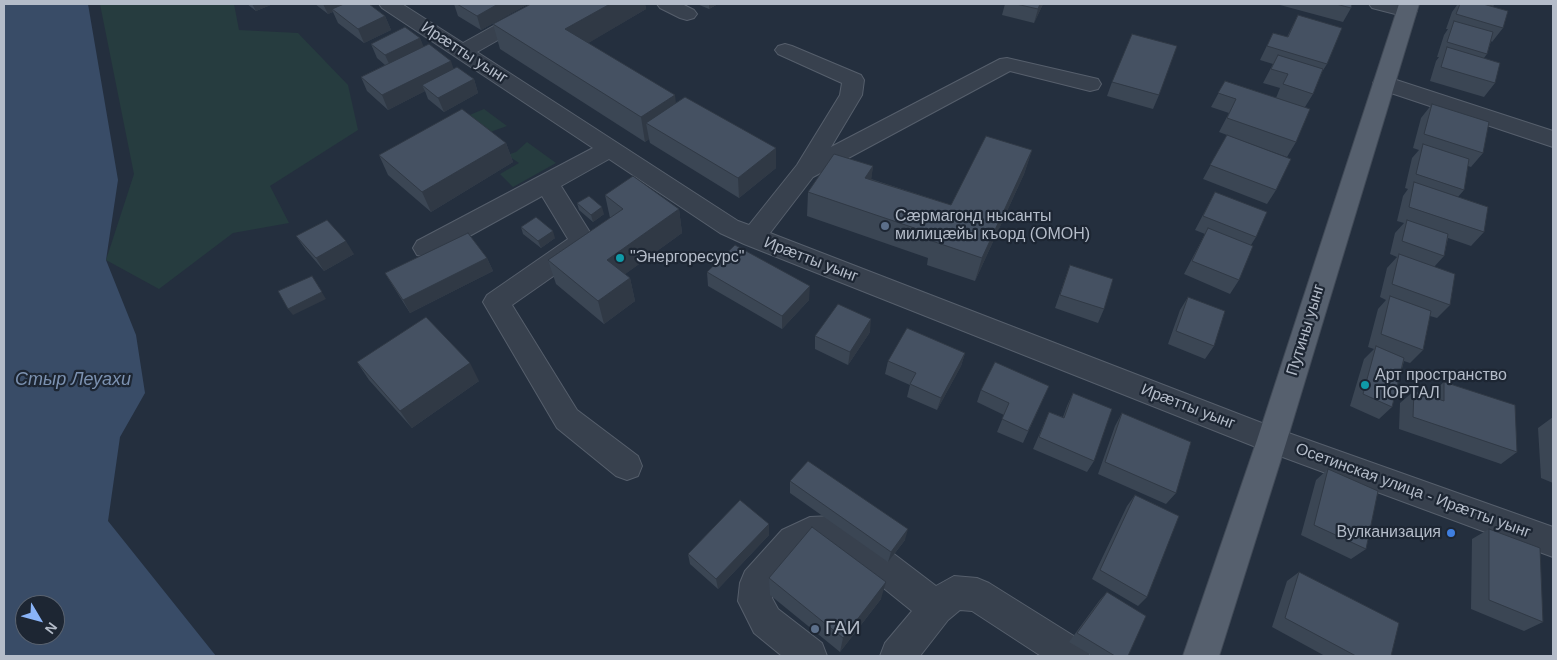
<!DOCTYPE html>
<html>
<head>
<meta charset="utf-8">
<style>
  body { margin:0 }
  #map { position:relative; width:1557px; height:660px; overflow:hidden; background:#242f3e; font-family:Helvetica,sans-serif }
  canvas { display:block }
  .frame { position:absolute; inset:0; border:5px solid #b4bcc9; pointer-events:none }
  .north { position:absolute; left:15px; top:595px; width:50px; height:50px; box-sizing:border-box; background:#1d2633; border:1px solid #59626f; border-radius:50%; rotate:127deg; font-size:14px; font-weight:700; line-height:20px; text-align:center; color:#b4bcc9 }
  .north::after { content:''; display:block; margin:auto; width:18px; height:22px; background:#8ab4f8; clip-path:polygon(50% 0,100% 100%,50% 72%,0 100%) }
</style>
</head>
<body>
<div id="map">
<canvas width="1557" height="660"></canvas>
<div class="frame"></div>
<div class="north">N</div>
</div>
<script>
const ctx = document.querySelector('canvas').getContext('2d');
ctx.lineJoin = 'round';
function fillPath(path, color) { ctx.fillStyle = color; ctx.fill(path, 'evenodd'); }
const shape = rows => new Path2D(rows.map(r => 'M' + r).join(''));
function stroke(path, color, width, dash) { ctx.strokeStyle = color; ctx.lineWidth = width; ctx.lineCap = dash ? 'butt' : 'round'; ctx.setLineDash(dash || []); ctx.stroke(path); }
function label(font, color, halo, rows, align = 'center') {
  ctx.font = font + ' Helvetica,sans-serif'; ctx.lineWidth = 4.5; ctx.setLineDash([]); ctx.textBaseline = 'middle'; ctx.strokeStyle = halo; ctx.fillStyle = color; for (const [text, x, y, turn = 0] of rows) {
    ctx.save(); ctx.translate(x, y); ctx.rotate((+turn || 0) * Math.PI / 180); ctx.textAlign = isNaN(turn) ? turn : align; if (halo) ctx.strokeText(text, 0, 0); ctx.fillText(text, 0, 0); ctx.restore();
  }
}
const green = shape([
  [100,4,234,4,239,30,298,33,348,85,358,130,270,186,289,223,233,233,159,289,106,260,134,174],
  [484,109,507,126,493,131,485,137,460,119],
  [527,142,556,163,513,187,500,174,519,163,507,155,516,152]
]);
const water = shape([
  [4,4,88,4,118,180,106,260,136,335,145,393,120,437,108,521,216,656,4,656],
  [25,605,55,605,55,635,25,635]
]);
const minor = shape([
  [379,4,402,4,463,43,533,4,557,4,554,8,477,52,738,221,749,225,797,165,840,95,842,83,778,54,775,50,778,46,785,44,792,46,861,75,864,80,862,95,831,147,1000,59,1007,58,1098,79,1101,84,1098,89,1090,91,1010,71,813,177,770,233,1280,430,1553,527,1553,557,1261,449,744,244,720,233,609,159,561,186,596,242,592,249,512,305,577,410,638,456,642,466,638,476,627,480,616,476,557,428,483,302,487,295,568,239,542,196,435,255,426,257,417,255,413,248,417,241,593,148,382,8,379,4],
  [657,4,682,4,694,10,697,14,694,18,687,20,680,18,660,8,657,4],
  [1369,4,1402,4,1414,7,1417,11,1414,15,1407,17,1372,8,1369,4],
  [1384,76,1553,131,1553,147,1376,88,1373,83,1376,78,1384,76],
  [832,516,869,535,936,586,954,576,977,578,989,583,1085,643,1090,656,1041,656,972,611,960,610,948,620,920,656,880,656,885,643,912,611,845,557,828,546,814,547,806,552,773,590,772,598,778,609,822,643,827,656,782,656,754,633,738,601,740,583,745,571,782,530,810,517,832,516]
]);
const major = shape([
  [1399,4,1419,4,1287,440,1219,656,1183,656,1257,440,1399,4]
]);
const wall = shape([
  [247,4,273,4,256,11],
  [315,4,369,4,385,16,391,30,364,43,338,23,333,12,328,14],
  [454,4,528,4,481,30,458,16],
  [531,4,645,4,646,9,588,43,676,103,776,148,776,168,739,198,650,143,649,139,645,142,500,49,493,24],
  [697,4,718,4,709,9],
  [1005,4,1043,4,1034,23,1002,15],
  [1280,4,1352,4,1351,8,1343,22,1280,5],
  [1454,4,1494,4,1493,7,1503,28,1492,42,1491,41,1487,54,1484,58,1495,83,1484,97,1430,81,1436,61,1439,57,1437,57,1444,35,1448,29,1446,29,1452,12,1457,5],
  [1298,15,1327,64,1322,72,1313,94,1305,107,1296,142,1287,157,1229,136,1276,190,1267,204,1203,179,1227,135,1219,132,1229,113,1211,107,1225,81,1276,98,1280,88,1263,83,1273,64,1260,60,1273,33,1287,37],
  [420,38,423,47,453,69,474,79,478,93,444,112,428,99,425,91,388,110,367,91,361,77,385,65,377,58,371,44],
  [1112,82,1159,95,1153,109,1107,96],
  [1432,104,1483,153,1471,167,1468,166,1464,190,1458,197,1484,232,1471,246,1448,238,1444,256,1434,267,1450,305,1437,318,1430,316,1423,350,1410,363,1404,361,1392,407,1379,419,1350,406,1364,359,1374,349,1368,347,1378,309,1386,300,1380,297,1387,268,1397,257,1390,254,1395,233,1404,223,1397,221,1403,196,1408,189,1405,188,1412,158,1419,150,1413,148,1421,118],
  [506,143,513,162,431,212,388,175,379,155],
  [1032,150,1024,174,975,281,927,265,928,258,807,216,808,192,873,166,871,179,951,205],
  [1215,192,1256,237,1251,245,1239,280,1230,294,1184,274,1205,234,1195,230],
  [605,195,679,209,682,233,625,274,630,278,635,301,604,324,556,284,548,260,610,218],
  [577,203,604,214,593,222,579,210],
  [521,227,555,238,541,248,523,234],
  [296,236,354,254,324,271,306,250],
  [487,258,493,271,410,313,393,286,385,273],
  [1070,265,1104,309,1098,323,1055,308,1065,279],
  [707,272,809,300,782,329,708,286],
  [1188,297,1214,346,1205,359,1168,344,1180,310],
  [870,332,848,365,815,349,815,336],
  [965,353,961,366,937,410,907,397,910,385,885,374,888,361],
  [357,362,479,381,412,428,369,380],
  [1444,382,1517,452,1501,464,1399,429,1400,403,1414,391,1430,396,1430,394],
  [1049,386,1023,443,997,432,1004,415,977,402,981,390],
  [1073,393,1094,461,1087,472,1033,449,1049,412,1063,417,1067,406],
  [1122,413,1176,493,1166,504,1098,474,1115,426],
  [1553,417,1553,483,1541,478,1538,428],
  [1328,469,1366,549,1351,559,1301,535,1316,480],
  [790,481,905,540,888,562,790,493],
  [1135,495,1147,597,1138,606,1092,579,1127,506],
  [769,524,769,535,718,589,690,564,688,554],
  [1489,529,1543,622,1524,631,1471,609,1472,539],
  [1299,572,1391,656,1325,656,1272,627,1287,581],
  [769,578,881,599,840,652,770,595],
  [1107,592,1128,656,1093,656,1069,642,1099,601]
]);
const shadedWall = shape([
  [252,4,273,4,256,11],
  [323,4,351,4,332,9,333,12,328,14],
  [498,4,528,4,481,30,477,16],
  [610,4,645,4,646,9,570,54,565,29],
  [709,4,718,4,709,9],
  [1040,4,1043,4,1034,23,1038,9],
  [385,16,391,30,364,43,358,29],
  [420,38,426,52,392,70,385,55],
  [451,61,456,76,422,85,425,91,388,110,382,95],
  [474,79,478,93,444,112,438,98],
  [675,95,678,120,646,123,649,139,645,142,641,117],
  [506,143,513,162,431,212,422,192],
  [776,148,776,168,739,198,738,178],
  [1032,150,1024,174,975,281,982,258],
  [873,166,870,191,865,178],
  [602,207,604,214,593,222,591,215],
  [679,209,682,233,613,283,607,260],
  [553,231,555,238,541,248,538,241],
  [346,241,354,254,324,271,316,258],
  [487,258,493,271,410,313,403,300],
  [312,276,326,299,293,315,288,309],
  [630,278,635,301,604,324,598,301],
  [810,286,809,300,782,329,782,316],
  [871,319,870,332,848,365,850,352],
  [965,353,961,366,937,410,941,398],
  [470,363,479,381,412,428,400,411],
  [769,524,769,535,718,589,716,579],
  [908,529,905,540,888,562,891,552],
  [886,582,881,599,840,652,843,638]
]);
const building = shape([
  [344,4,369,4,385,16,358,29,332,9,344,4],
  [457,4,498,4,477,16,457,4],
  [531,4,610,4,565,29,675,95,641,117,493,24,531,4],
  [1016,4,1040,4,1038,9,1016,4],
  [1336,4,1352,4,1351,8,1336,4],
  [1460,4,1483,4,1508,11,1503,28,1456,14,1460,4],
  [1484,4,1494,4,1493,6,1484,4],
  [1298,15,1342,28,1327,64,1267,46,1273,33,1288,37,1298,15],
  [1454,21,1493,32,1487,54,1447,42,1454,21],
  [405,27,420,38,385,55,371,44,405,27],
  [1132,34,1177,46,1159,95,1112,82,1132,34],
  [429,44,451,61,382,95,361,77,429,44],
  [1447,47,1500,63,1495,83,1441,67,1447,47],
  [1278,55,1323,69,1313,94,1283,84,1288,74,1271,69,1278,55],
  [457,67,474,79,438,98,422,85,457,67],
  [1225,81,1310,109,1296,142,1227,118,1236,99,1218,93,1225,81],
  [685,97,776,148,738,178,646,123,685,97],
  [1432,104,1489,122,1483,153,1424,134,1432,104],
  [462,109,506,143,422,192,379,155,462,109],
  [1227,135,1291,159,1276,190,1210,165,1227,135],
  [986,136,1032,150,982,258,932,241,935,235,808,192,834,154,873,166,865,178,951,205,986,136],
  [1423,144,1469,159,1464,190,1416,174,1423,144],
  [633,176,679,209,607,260,630,278,598,301,548,260,623,209,605,195,633,176],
  [1414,182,1488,207,1484,232,1409,207,1414,182],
  [1215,192,1267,212,1256,237,1203,216,1215,192],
  [589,196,602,207,591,215,577,203,589,196],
  [536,217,553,231,538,241,521,227,536,217],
  [327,220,346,241,316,258,296,236,327,220],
  [1407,220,1448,234,1444,256,1402,241,1407,220],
  [1208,228,1253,246,1239,280,1192,261,1208,228],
  [468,233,487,258,403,300,385,273,468,233],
  [735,245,810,286,782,316,707,272,735,245],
  [1399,254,1455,274,1450,305,1392,284,1399,254],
  [1070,265,1113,279,1104,309,1060,295,1070,265],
  [312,276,322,292,288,309,278,291,312,276],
  [1390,296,1431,311,1423,350,1381,334,1390,296],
  [1188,297,1225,311,1214,346,1176,331,1188,297],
  [838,304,871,319,850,352,815,336,838,304],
  [426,317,470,363,400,411,357,362,426,317],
  [907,328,965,353,941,398,910,384,916,373,888,361,907,328],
  [1376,346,1404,358,1392,407,1363,394,1376,346],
  [995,362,1049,386,1028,431,1002,419,1009,403,981,390,995,362],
  [1444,382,1515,405,1517,452,1413,417,1414,391,1444,401,1444,382],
  [1073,393,1112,409,1094,461,1039,437,1049,412,1064,418,1073,393],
  [1122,413,1191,442,1176,493,1105,462,1122,413],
  [808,461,908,529,891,552,790,481,808,461],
  [1328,469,1378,491,1366,549,1314,525,1328,469],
  [1135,495,1179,516,1147,597,1100,570,1135,495],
  [740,500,769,524,716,579,688,554,740,500],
  [812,527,886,582,843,638,769,578,812,527],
  [1489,529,1540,548,1543,622,1489,600,1489,529],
  [1299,572,1399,623,1391,656,1356,656,1285,618,1299,572],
  [1107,592,1146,616,1128,656,1115,656,1077,633,1107,592]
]);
const markers = [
  [885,226,5,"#5c6f8a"],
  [620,258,5,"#0f9aa8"],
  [1365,385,5,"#0f9aa8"],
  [1451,533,5,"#3f7fe0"],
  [815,629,5,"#5c6f8a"]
];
const streetNames = [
  ["Ирæтты уынг",464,53,33],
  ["Ирæтты уынг",811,260,21],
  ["Путины уынг",1306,330,-73],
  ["Ирæтты уынг",1188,407,21],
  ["Осетинская улица - Ирæтты уынг",1413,491,20]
];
const poiNames = [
  ["Сæрмагонд нысанты",895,217],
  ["милицæйы къорд (ОМОН)",895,235],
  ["\"Энергоресурс\"",630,258],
  ["Арт пространство",1375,376],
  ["ПОРТАЛ",1375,394],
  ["Вулканизация",1441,533,"right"]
];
const waterNames = [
  ["Стыр Леуахи",73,380]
];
const nearPoinames = [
  ["ГАИ",825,629]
];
fillPath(green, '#263c3f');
fillPath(water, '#394c67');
stroke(minor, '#565f6c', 2);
stroke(major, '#414a57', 2);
fillPath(minor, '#38414e');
fillPath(major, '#56606e');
fillPath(wall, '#3b4654');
fillPath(shadedWall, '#303945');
fillPath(building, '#455162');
stroke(building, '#303945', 1);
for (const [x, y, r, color] of markers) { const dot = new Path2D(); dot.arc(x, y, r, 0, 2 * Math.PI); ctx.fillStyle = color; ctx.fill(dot); stroke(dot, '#1d2633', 2); }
label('16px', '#b4bcc9', '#1d2633', streetNames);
label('16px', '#b4bcc9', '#1d2633', poiNames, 'left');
label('italic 18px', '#7c92b1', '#1d2633', waterNames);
label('19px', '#b4bcc9', '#1d2633', nearPoinames, 'left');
</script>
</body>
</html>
